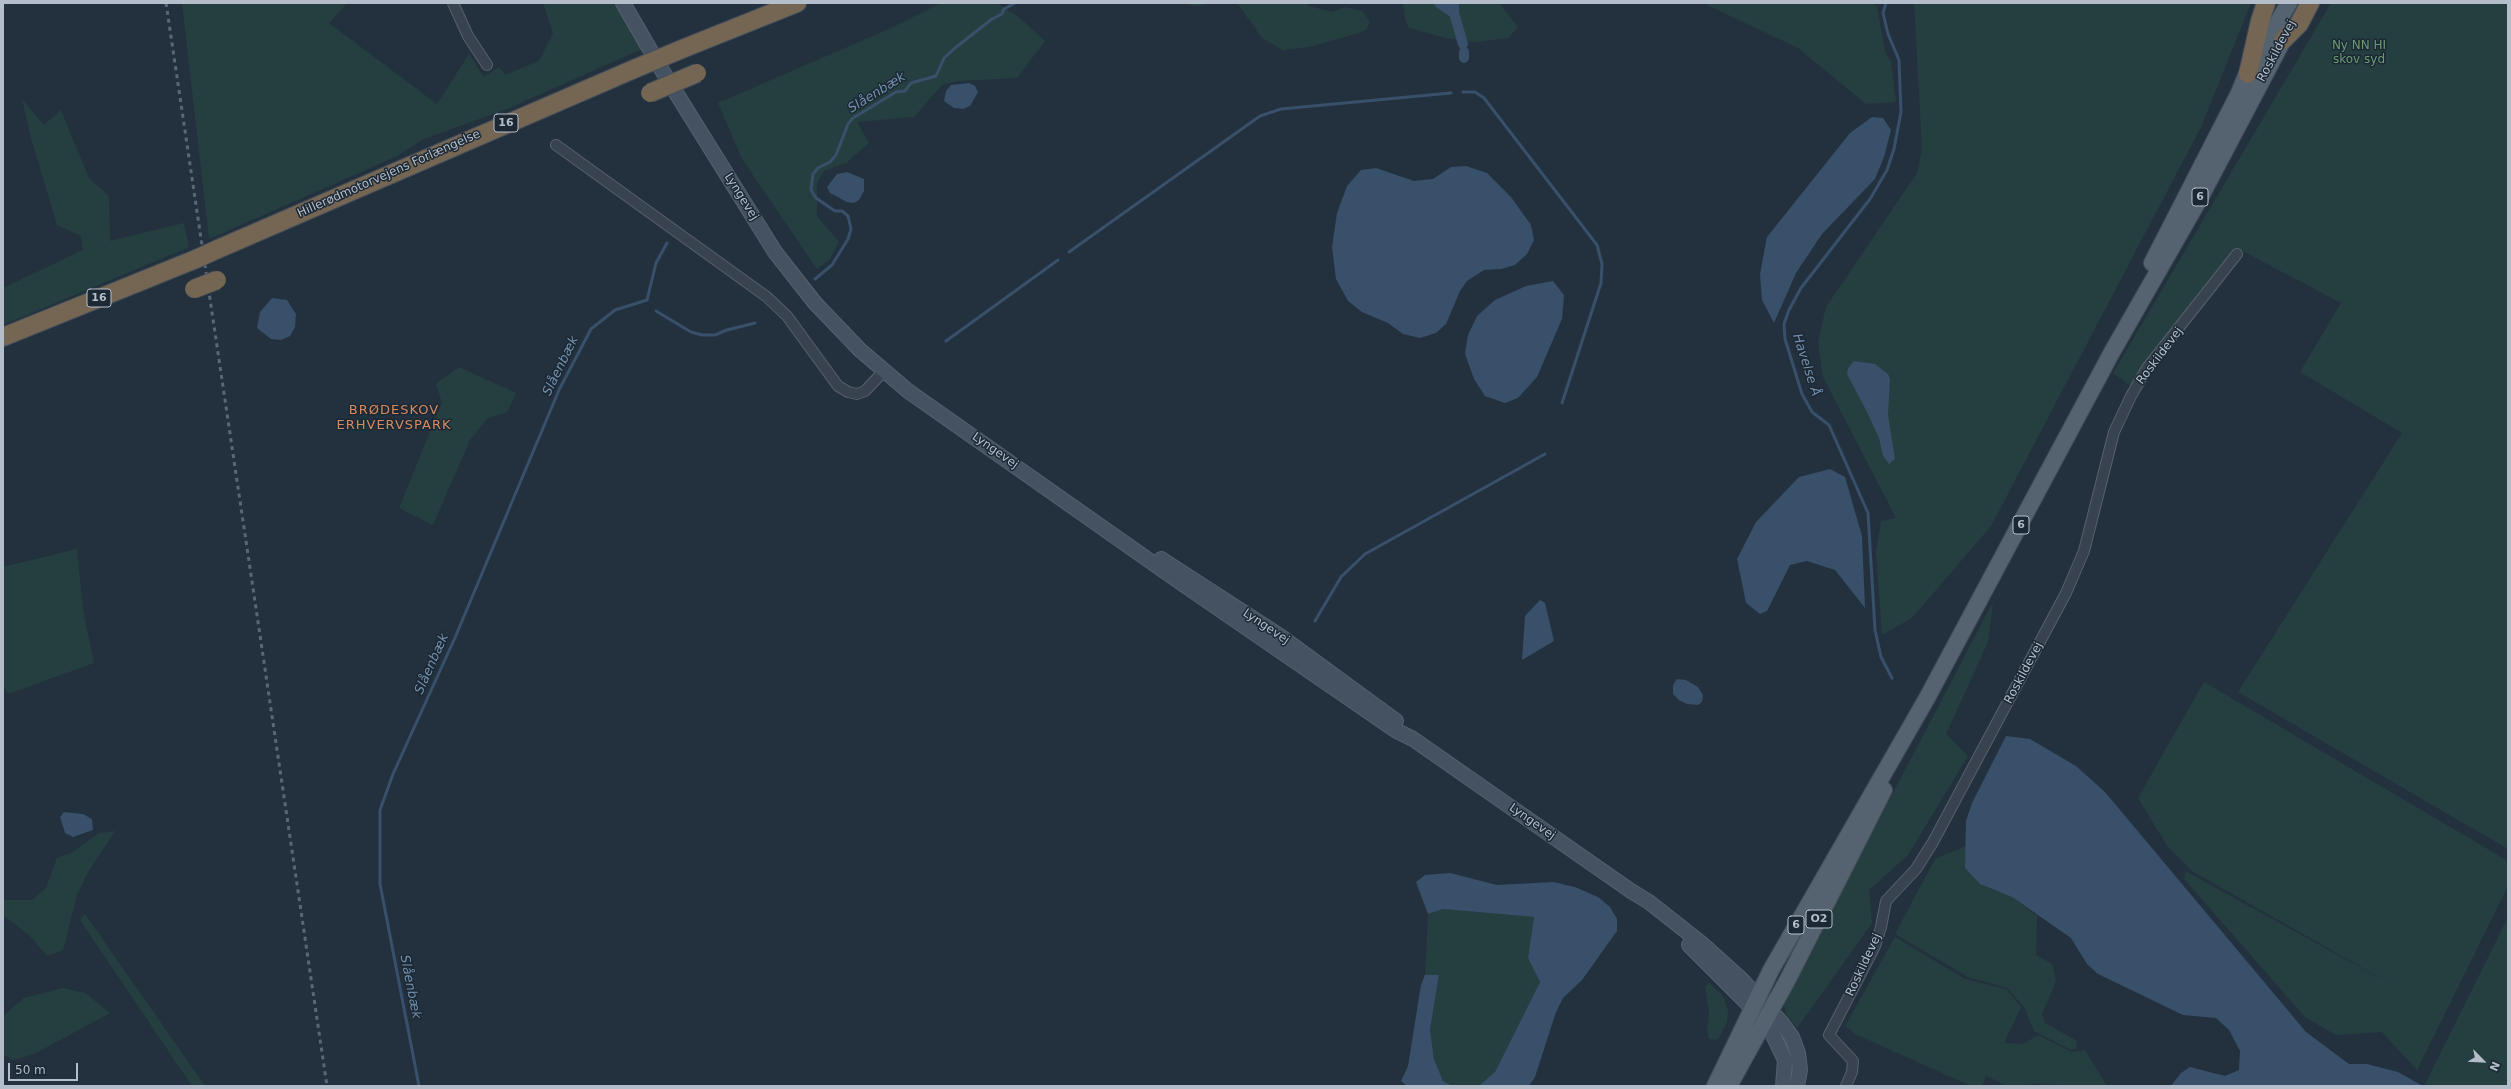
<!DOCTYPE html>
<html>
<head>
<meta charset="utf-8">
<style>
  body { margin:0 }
  #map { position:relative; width:2511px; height:1089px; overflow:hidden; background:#23313f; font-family:"DejaVu Sans",sans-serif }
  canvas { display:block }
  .frame { position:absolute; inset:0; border:4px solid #b4beca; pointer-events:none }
  .north { position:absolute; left:2463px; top:1041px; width:40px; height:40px; -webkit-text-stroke:3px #1c2834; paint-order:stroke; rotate:114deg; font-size:11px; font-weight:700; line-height:16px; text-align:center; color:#b4beca }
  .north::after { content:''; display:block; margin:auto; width:14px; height:18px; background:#b4beca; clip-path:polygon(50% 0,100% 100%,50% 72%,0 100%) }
  .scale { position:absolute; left:8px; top:1063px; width:70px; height:18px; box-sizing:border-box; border:2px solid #b4beca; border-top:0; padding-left:5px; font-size:12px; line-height:14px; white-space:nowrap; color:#b4beca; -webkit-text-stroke:3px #1c2834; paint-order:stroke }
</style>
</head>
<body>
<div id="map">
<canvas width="2511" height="1089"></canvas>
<div class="frame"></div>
<div class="north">N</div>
<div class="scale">50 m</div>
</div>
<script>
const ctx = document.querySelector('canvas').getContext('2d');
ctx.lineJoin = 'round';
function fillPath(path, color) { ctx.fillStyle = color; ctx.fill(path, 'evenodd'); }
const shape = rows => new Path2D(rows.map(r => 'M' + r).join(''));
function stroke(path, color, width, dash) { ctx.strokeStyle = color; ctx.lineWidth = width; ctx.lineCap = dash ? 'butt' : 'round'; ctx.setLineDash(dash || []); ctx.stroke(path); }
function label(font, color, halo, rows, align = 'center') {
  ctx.font = font + ' "DejaVu Sans",sans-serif'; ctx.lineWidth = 3; ctx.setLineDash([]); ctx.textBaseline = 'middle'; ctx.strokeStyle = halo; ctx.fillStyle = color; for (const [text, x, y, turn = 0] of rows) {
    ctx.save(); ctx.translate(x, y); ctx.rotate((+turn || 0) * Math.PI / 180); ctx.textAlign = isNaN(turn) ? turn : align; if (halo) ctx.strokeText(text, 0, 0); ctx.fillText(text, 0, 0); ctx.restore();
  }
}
const green = shape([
  [182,3,347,3,329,23,437,104,469,54,484,77,499,67,505,75,539,61,553,33,543,3,614,3,642,49,507,109,424,139,395,157,209,239],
  [941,3,997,3,1020,18,1045,41,1017,78,958,81,942,85,914,117,857,122,869,143,846,163,824,171,817,183,817,216,839,242,830,259,817,269,742,159,718,103,889,29],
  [1180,3,1212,3,1197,6],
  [1237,3,1307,3,1309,6,1332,12,1344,7,1362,11,1370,22,1366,30,1355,34,1309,47,1283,50,1262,38],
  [1403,3,1499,3,1518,27,1508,38,1475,42,1446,38,1409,28,1405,18],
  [1703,3,1871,3,1877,6,1885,51,1891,62,1896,102,1866,104,1798,48],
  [1914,3,2251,3,2201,127,1991,526,1912,618,1882,635,1876,552,1881,521,1896,518,1823,377,1818,342,1826,307,1917,173,1922,148],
  [2331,3,2508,3,2508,849,2238,692,2402,433,2300,372,2341,303,2237,248,2131,386,2113,373],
  [22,99,44,125,61,110,89,178,109,196,110,241,184,223,189,247,3,325,3,288,83,250,81,236,57,225,31,138],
  [459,367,516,393,507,412,487,419,470,440,433,525,399,508,442,403,436,384],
  [77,549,83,610,94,663,8,694,3,685,3,567],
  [1993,602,1988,642,1946,734,1968,756,1908,855,1869,890,1872,923,1797,1028,1787,1016,1783,1003],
  [2204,682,2508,861,2508,886,2417,1070,2382,1032,2336,1035,2306,1018,2184,879,2185,871,2398,988,2192,871,2168,847,2138,798],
  [115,831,88,872,77,895,63,950,47,956,29,935,3,915,3,900,32,900,46,888,57,858,71,853,99,833],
  [1966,846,1965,868,1980,884,2012,897,2037,916,2036,955,2052,964,2056,981,2042,1014,2045,1023,2077,1041,2076,1048,2071,1050,2034,1031,2024,1007,2007,988,1968,977,1895,934,1935,859],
  [1443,909,1534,917,1528,958,1540,982,1495,1072,1479,1086,1452,1086,1443,1081,1434,1059,1430,1030,1439,975,1425,975,1428,914],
  [85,914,205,1086,192,1086,80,920],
  [2508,917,2508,1086,2429,1086,2425,1084],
  [1895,937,1965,979,2006,989,2021,1007,2004,1043,2023,1044,2038,1035,2072,1052,2085,1050,2107,1086,2032,1084,2008,1086,1986,1076,1982,1086,1971,1086,1855,1034,1845,1026],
  [1709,983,1723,996,1728,1010,1727,1022,1718,1040,1709,1039,1707,1030,1709,1013,1705,987],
  [63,988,85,993,110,1013,36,1053,14,1060,3,1055,3,1016,24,998]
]);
const water = shape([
  [969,83,975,86,978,92,970,106,963,109,954,108,944,101,946,91,951,85],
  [1872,117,1883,118,1891,130,1884,157,1875,179,1822,234,1796,273,1774,323,1762,300,1760,274,1767,237,1850,133],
  [1466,166,1487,173,1511,197,1531,225,1534,240,1527,254,1515,265,1501,269,1484,270,1467,281,1460,291,1446,324,1436,333,1420,338,1403,334,1388,323,1362,312,1348,301,1336,279,1332,247,1337,213,1347,186,1361,170,1376,168,1414,181,1433,179,1451,167],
  [847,172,864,179,864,191,859,200,854,203,847,202,830,193,827,187,837,174],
  [1553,281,1564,295,1562,319,1537,377,1518,398,1505,403,1485,396,1474,379,1465,354,1468,335,1477,316,1495,300,1526,286],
  [272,298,287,300,296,314,295,327,290,336,281,340,271,339,257,328,260,312],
  [1854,361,1875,364,1888,374,1890,379,1888,415,1895,459,1889,464,1883,456,1879,438,1867,412,1847,374,1848,368],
  [1830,469,1845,477,1862,536,1865,608,1835,570,1807,561,1790,565,1767,611,1760,614,1746,603,1737,559,1756,522,1799,477],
  [1540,600,1545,603,1554,641,1522,660,1525,616],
  [1677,679,1686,680,1698,687,1703,695,1702,702,1698,705,1687,704,1679,700,1673,694,1673,685],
  [2006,736,2030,739,2076,766,2105,792,2306,1032,2349,1064,2367,1064,2398,1072,2423,1086,2171,1086,2181,1073,2190,1067,2225,1076,2239,1070,2240,1051,2229,1030,2216,1018,2183,1015,2098,974,2087,964,2071,938,2012,897,1980,884,1965,868,1966,821,1972,803],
  [64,812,83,814,92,819,93,830,73,837,65,833,60,817],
  [1450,873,1497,885,1553,882,1575,887,1598,897,1610,907,1617,919,1617,931,1582,980,1563,998,1556,1012,1535,1077,1529,1086,1479,1086,1495,1072,1540,982,1528,958,1534,917,1443,909,1428,914,1416,882,1425,875],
  [1425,975,1439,975,1430,1030,1434,1059,1443,1081,1452,1086,1407,1086,1401,1081,1408,1066,1421,985]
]);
const stream = shape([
  [1886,3,1883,13,1888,34,1899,60,1901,112,1894,149,1887,170,1870,199,1801,288,1789,310,1784,324,1785,339,1802,394,1812,412,1829,425,1868,513,1875,630,1881,657,1892,678],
  [1463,92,1475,92,1484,98,1597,245,1602,264,1601,283,1562,403],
  [1069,252,1260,116,1281,109,1451,93],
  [815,279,832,265,848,239,851,229,848,216,842,211,835,211,816,198,811,190,813,174,818,168,830,162,836,155,848,124,853,118,896,92,905,91,911,83,936,76,944,58,955,48,992,19,1002,14,1004,9,1015,3],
  [656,311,691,332,702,335,715,335,727,330,755,323],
  [946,341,1058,260],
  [1315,621,1341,577,1365,554,1545,454],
  [419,1086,380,884,380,810,393,774,454,640,559,390,591,329,615,310,647,300,656,263,667,243]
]);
const canal = shape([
  [1439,3,1454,13],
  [1454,3,1454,13,1463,44],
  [1464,52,1464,58]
]);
const street = shape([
  [453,3,468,36,487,65],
  [556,145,767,297,787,316,838,386,848,392,857,394,865,391,884,371],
  [1846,1086,1852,1072,1853,1061,1829,1035,1875,946,1881,927,1886,901,1916,869,1933,842,2066,593,2084,551,2114,432,2131,396,2147,368,2237,254]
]);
const secondary = shape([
  [623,3,663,72,775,252,815,303,860,350,908,391,1177,580,1395,730,1413,739,1631,891,1649,902,1701,943,1741,979,1781,1022,1792,1037,1798,1053,1800,1070,1797,1086],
  [1161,559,1280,636,1396,721],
  [1689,945,1745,1001,1773,1035,1785,1060,1783,1086]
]);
const primary = shape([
  [2253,64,2289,3],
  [2152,263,2239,93,2252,61],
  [1715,1086,1771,970,1927,698,2112,352,2200,198,2289,29],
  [1729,1086,1788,979,1884,790]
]);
const highway = shape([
  [2283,40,2299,24,2310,3],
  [687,47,797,3],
  [2248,74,2260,21,2266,3],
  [218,249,634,69],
  [3,337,196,259]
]);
const rail = shape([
  [166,3,327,1086]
]);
const highwayBridge = shape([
  [634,69,687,47],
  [650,93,697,73],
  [196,259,218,249],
  [194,289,217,280]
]);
const shields = [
  [506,123,24],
  [2200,197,16],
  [99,298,24],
  [2021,525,16],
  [1819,919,26],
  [1796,925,16]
];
const shieldNames = [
  ["16",506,123],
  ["6",2200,197],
  ["16",99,298],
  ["6",2021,525],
  ["O2",1819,919],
  ["6",1796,925]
];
const parkNames = [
  ["Ny NN HI",2359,46],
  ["skov syd",2359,60]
];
const streetNames = [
  ["Roskildevej",2277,51,-62],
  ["Hillerødmotorvejens Forlængelse",389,174,-24],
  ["Lyngevej",741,197,58],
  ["Roskildevej",2160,356,-53],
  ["Lyngevej",995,451,35],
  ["Lyngevej",1266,627,34],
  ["Roskildevej",2024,673,-62],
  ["Lyngevej",1532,822,35],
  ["Roskildevej",1864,965,-65]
];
const waterNames = [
  ["Slåenbæk",877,93,-32],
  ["Havelse Å",1806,365,72],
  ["Slåenbæk",561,366,-64],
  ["Slåenbæk",432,664,-66],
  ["Slåenbæk",410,987,79]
];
const neighbourhoodNames = [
  ["BRØDESKOV",394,411],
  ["ERHVERVSPARK",394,426]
];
fillPath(green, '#253f40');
fillPath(water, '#385069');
stroke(stream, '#385069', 3);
stroke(canal, '#385069', 10);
stroke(street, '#56616d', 12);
stroke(secondary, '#56616d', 16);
stroke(primary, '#414c58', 18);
stroke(highway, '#434e5a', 20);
stroke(street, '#38434f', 10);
stroke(secondary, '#455262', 14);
stroke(primary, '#55626f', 16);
stroke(highway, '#756654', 18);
stroke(rail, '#596776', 3, [4, 4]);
stroke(highwayBridge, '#434e5a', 20, []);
stroke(highwayBridge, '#756654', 18);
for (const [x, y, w] of shields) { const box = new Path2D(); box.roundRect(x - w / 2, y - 9, w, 18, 3); ctx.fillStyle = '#1c2834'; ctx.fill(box); stroke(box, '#b4beca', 1); }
label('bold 11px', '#b4beca', null, shieldNames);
label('12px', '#6a9c72', '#1c2834', parkNames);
label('12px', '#b4beca', '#1c2834', streetNames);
label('italic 13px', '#7391ae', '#1c2834', waterNames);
ctx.letterSpacing = '1px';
label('13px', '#d88b60', '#1c2834', neighbourhoodNames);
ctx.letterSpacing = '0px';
</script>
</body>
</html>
